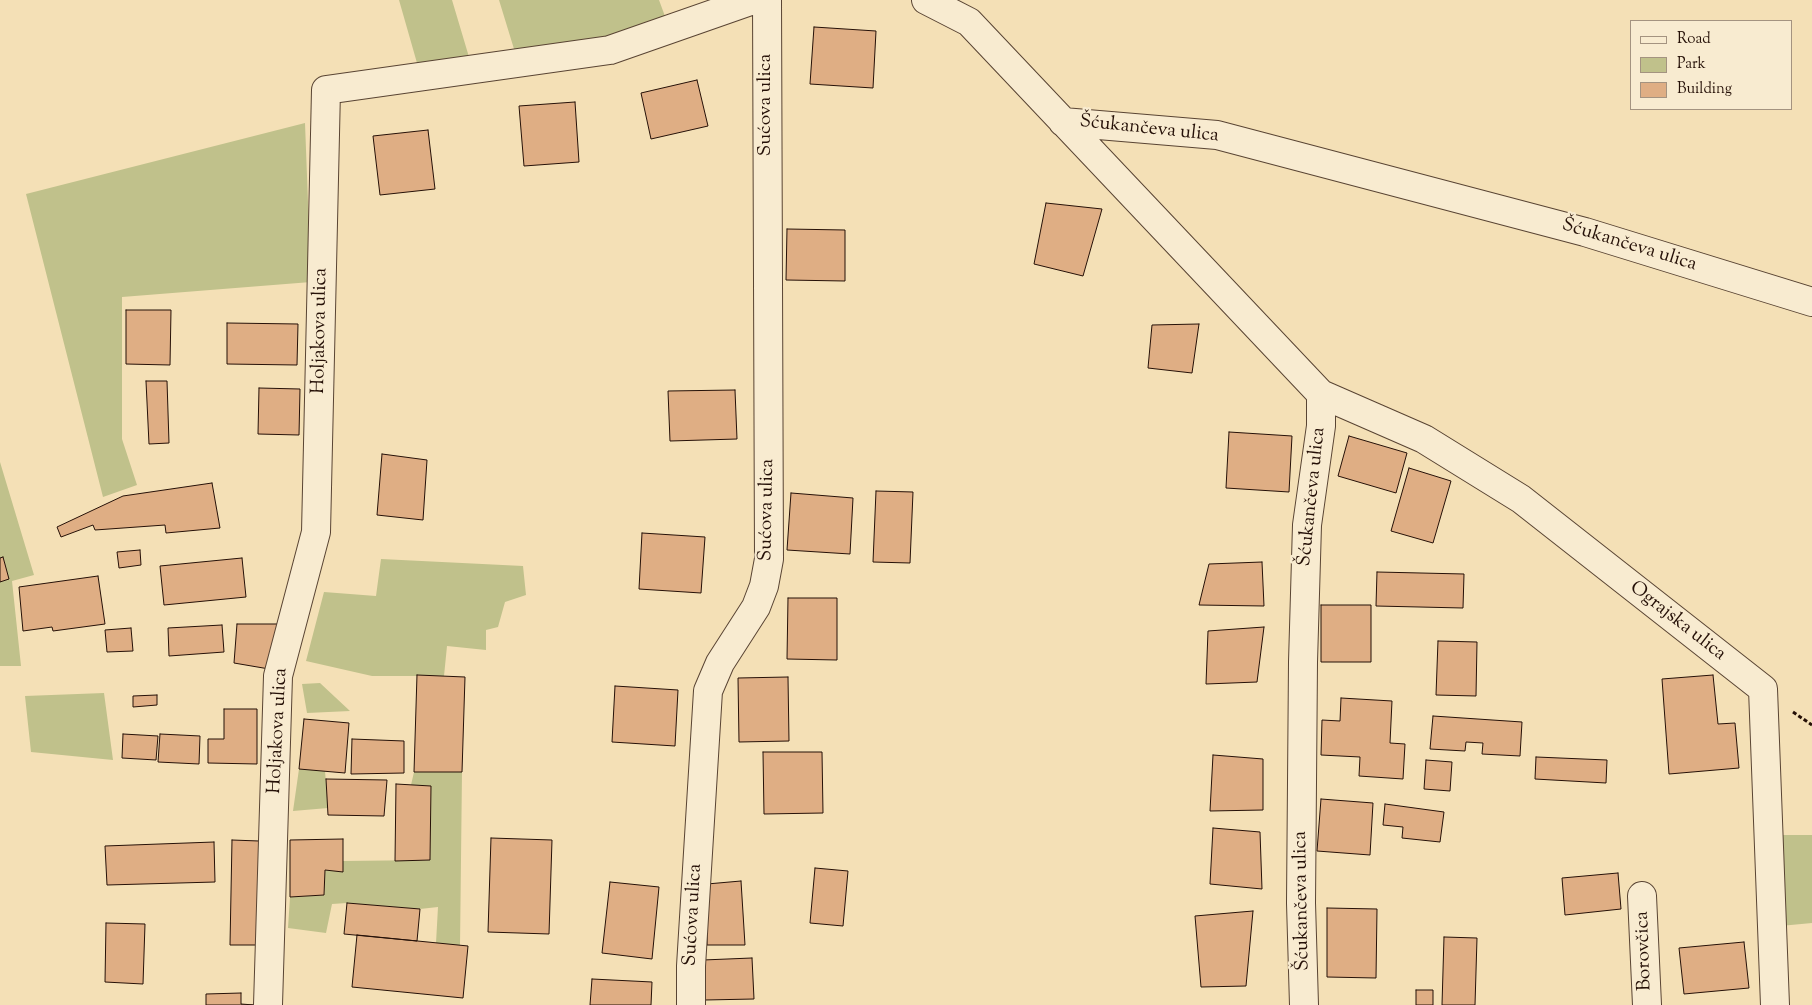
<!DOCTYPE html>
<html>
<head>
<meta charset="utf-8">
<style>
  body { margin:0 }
  #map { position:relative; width:1812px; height:1005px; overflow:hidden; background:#f4e0b6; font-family:"Sorts Mill Goudy",serif }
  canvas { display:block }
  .legend { position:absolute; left:1630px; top:20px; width:162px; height:90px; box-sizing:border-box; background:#f8ebd0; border:1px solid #a49380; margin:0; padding:6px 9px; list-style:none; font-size:15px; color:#251007 }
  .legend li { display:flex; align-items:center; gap:10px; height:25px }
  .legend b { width:25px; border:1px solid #a49380 }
</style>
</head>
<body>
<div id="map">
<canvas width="1812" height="1005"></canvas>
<ul class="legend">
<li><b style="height:6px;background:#f8ebd0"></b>Road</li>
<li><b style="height:14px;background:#c0c18b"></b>Park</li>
<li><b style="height:14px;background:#dfae84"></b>Building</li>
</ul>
</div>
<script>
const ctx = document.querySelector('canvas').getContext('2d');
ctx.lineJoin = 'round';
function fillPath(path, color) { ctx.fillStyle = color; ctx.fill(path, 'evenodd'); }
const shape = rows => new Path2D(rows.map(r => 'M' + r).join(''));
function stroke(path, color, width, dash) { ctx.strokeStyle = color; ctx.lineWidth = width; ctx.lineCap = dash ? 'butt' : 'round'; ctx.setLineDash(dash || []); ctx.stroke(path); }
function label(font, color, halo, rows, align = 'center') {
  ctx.font = font + ' "Sorts Mill Goudy",serif'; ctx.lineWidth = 4.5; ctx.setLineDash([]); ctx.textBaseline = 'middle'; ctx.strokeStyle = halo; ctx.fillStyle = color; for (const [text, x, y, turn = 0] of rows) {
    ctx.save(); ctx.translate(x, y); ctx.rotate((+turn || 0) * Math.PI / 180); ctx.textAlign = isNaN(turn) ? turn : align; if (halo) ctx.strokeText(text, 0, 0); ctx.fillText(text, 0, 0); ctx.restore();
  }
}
const green = shape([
  [399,0,452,0,469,57,417,63],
  [499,0,659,0,666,19,617,39,514,49],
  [305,123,311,282,122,297,122,439,137,485,103,497,26,194],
  [0,462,34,575,12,581,21,666,0,666],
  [381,559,523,566,526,595,505,602,498,627,486,630,486,650,447,646,444,676,372,676,306,661,324,592,376,596],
  [320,683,350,711,307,713,302,684],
  [104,693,113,760,31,752,25,696],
  [299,769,325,771,328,808,293,811],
  [414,772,462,772,460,946,436,943,438,907,420,909,347,903,332,904,326,933,288,928,290,897,324,895,325,870,343,871,343,861,430,860,431,786,411,785],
  [1775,835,1812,835,1812,923,1780,926]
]);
const building = shape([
  [814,27,876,31,873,88,810,84,814,27],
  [697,80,708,126,651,139,641,93,697,80],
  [575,102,579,162,524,166,519,106,575,102],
  [428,130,435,189,380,195,373,136,428,130],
  [1046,203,1102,209,1083,276,1034,264,1046,203],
  [787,229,845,230,845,281,786,280,787,229],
  [126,310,171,310,170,365,126,364,126,310],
  [227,323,298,324,297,365,227,364,227,323],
  [1199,324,1192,373,1148,368,1152,325,1199,324],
  [146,381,167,381,169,443,149,444,146,381],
  [259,388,300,389,299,435,258,434,259,388],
  [735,390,737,439,670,441,668,391,735,390],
  [1229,432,1292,436,1289,492,1226,488,1229,432],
  [1349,436,1407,453,1396,493,1338,476,1349,436],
  [382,454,427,460,423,520,377,515,382,454],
  [1409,468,1451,481,1433,543,1391,531,1409,468],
  [212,483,220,528,166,533,165,525,95,530,93,525,61,537,57,527,123,496,212,483],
  [876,491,913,492,910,563,873,562,876,491],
  [791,493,853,498,850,554,787,550,791,493],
  [642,533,705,537,701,593,639,589,642,533],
  [140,550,141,565,119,568,117,552,140,550],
  [3,557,9,579,0,582,0,558,3,557],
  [242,558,246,597,164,605,160,566,242,558],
  [1262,562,1264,606,1199,605,1209,564,1262,562],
  [1377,572,1464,574,1463,608,1376,606,1377,572],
  [98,576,105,624,53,631,52,627,23,631,19,587,98,576],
  [788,598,837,598,837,660,787,659,788,598],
  [1321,605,1371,605,1371,662,1321,662,1321,605],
  [237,624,280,624,275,670,234,663,237,624],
  [222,625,224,652,169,656,168,628,222,625],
  [1264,627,1257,682,1206,684,1208,631,1264,627],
  [131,628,133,651,107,652,105,630,131,628],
  [1438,641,1477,642,1476,696,1436,695,1438,641],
  [417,675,465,677,462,772,414,772,417,675],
  [1713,675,1718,724,1735,723,1739,768,1669,774,1662,679,1713,675],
  [788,677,789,741,739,742,738,678,788,677],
  [615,686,678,690,675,746,612,742,615,686],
  [157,695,157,705,133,707,133,696,157,695],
  [1341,698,1392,701,1390,743,1405,744,1403,779,1359,776,1360,757,1321,755,1322,720,1340,721,1341,698],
  [224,709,257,709,257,764,208,763,208,739,224,739,224,709],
  [1433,716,1522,722,1520,756,1482,754,1483,743,1466,742,1465,751,1430,749,1433,716],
  [304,719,349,723,345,773,299,769,304,719],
  [123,734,158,736,156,760,122,758,123,734],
  [160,734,200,736,199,764,158,762,160,734],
  [352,739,404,741,404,773,351,774,352,739],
  [763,752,822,752,823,813,764,814,763,752],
  [1213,755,1263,759,1263,810,1210,811,1213,755],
  [1536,757,1607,760,1606,783,1535,779,1536,757],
  [1426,760,1452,762,1450,791,1424,789,1426,760],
  [326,779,387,780,384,816,328,815,326,779],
  [396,784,431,786,430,860,395,861,396,784],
  [1321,799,1373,803,1370,855,1317,851,1321,799],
  [1385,804,1444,812,1440,842,1402,838,1403,827,1383,825,1385,804],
  [1213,828,1260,832,1262,889,1210,884,1213,828],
  [491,838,552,840,549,934,488,932,491,838],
  [343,839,343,872,325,870,324,895,290,897,290,840,343,839],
  [232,840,259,841,257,945,230,945,232,840],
  [214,842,215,882,107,885,105,846,214,842],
  [815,868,848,871,843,926,810,923,815,868],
  [1618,873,1621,909,1565,915,1562,878,1618,873],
  [741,881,745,945,707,945,707,884,741,881],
  [610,882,659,887,652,959,602,953,610,882],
  [347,903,420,909,417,941,344,934,347,903],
  [1327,908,1377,909,1376,978,1327,977,1327,908],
  [1253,911,1246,986,1201,987,1195,916,1253,911],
  [106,923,145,924,143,984,105,982,106,923],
  [357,935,468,946,463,998,352,987,357,935],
  [1444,937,1477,938,1475,1005,1442,1005,1444,937],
  [1744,942,1749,988,1684,994,1679,948,1744,942],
  [752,958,754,999,705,1000,703,960,752,958],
  [592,979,652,982,651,1005,590,1005,592,979],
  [1416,990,1433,990,1433,1005,1416,1005,1416,990],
  [241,993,241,1004,254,1005,206,1005,206,994,241,993]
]);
const path = shape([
  [1793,712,1812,725]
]);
const minor = shape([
  [926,0,969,22,1321,394,1321,426,1307,525,1303,662,1301,903,1304,1005],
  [1063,122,1217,135,1585,232,1812,302],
  [1321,394,1424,439,1521,499,1763,689,1775,1005],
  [1642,896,1647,1005],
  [268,1005,278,676,316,532,326,90,610,50,753,0],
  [691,1005,691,966,708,691,720,663,756,607,764,586,769,559,767,0]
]);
const streetNames = [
  ["Sućova ulica",767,105,-90],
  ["Šćukančeva ulica",1149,130,6],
  ["Šćukančeva ulica",1629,246,17],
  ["Holjakova ulica",321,331,-89],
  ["Šćukančeva ulica",1313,497,-84],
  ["Sućova ulica",768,510,-89],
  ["Ograjska ulica",1677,622,38],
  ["Holjakova ulica",279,731,-87],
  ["Šćukančeva ulica",1303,901,-91],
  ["Sućova ulica",694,915,-87],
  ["Borovčica",1645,951,-92]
];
fillPath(green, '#c0c18b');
fillPath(building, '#dfae84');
stroke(building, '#251007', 1);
stroke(minor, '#594433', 30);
stroke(path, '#251007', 3, [4, 2.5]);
stroke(minor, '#f8ebd0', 28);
label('19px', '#251007', '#f8ebd0', streetNames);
</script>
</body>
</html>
